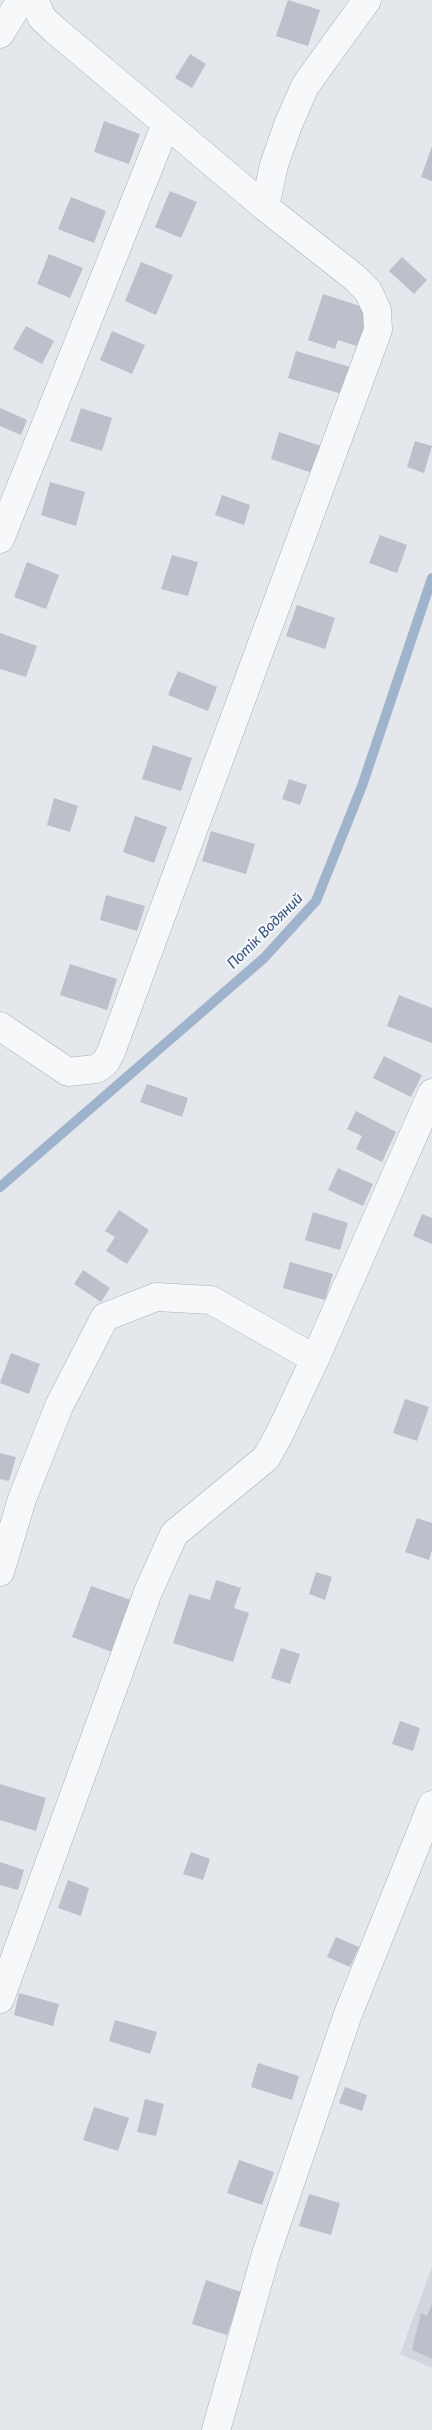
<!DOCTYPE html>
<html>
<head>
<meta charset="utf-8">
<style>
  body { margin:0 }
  canvas { display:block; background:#e4e7ec }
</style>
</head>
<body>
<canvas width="432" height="2430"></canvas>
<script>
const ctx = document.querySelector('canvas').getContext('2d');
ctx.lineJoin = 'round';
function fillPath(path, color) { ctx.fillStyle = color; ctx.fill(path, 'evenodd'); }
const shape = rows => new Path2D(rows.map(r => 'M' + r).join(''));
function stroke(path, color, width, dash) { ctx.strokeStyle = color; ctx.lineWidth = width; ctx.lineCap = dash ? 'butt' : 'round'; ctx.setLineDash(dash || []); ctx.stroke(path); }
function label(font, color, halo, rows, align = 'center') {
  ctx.font = font + ' Lato,sans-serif'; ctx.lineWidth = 4.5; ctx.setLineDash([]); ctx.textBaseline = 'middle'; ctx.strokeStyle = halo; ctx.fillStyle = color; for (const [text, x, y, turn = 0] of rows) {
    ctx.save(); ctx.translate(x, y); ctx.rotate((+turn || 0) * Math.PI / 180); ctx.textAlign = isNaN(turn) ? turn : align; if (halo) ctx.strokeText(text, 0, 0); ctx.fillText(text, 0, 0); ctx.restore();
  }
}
const built = shape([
  [432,2267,432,2368,400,2354]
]);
const stream = shape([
  [0,1187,264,958,316,901,362,786,432,578]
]);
const building = shape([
  [288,0,320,10,308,46,276,36],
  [190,54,206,64,192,88,175,78],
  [104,121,140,134,129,164,94,152],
  [432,146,432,181,421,177],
  [170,191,197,202,181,238,155,227],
  [71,197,106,211,94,243,58,229],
  [49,254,83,268,70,298,37,284],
  [402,257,427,280,414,294,389,271],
  [141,262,173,275,156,315,125,301],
  [323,294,372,310,360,347,338,340,335,349,308,340],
  [26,326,54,341,42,364,13,349],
  [112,331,145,345,132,374,100,360],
  [296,351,350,367,342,394,288,378],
  [0,408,27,420,21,435,0,426],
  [81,408,112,418,102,451,70,441],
  [279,432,321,446,312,473,271,459],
  [415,441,432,446,424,473,407,467],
  [50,482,85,492,76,526,41,515],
  [222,495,250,505,244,525,215,515],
  [380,535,407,545,397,573,369,563],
  [172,555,198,562,188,596,161,589],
  [27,562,59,575,46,609,14,597],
  [297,605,335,618,325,649,286,636],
  [0,633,37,646,26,677,0,669],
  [178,671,217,687,208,711,168,695],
  [153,745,192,758,181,791,142,779],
  [289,779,307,785,300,805,282,799],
  [54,798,78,806,70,832,47,825],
  [135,816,167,827,154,863,123,852],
  [211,831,255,844,246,874,202,861],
  [106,895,145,906,137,931,100,920],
  [70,964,117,979,107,1010,60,995],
  [399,995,432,1008,432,1043,387,1026],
  [384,1056,422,1075,411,1097,373,1078],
  [147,1084,188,1098,182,1117,140,1102],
  [356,1111,396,1132,382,1162,356,1149,362,1136,347,1129],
  [338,1168,373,1184,363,1206,328,1190],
  [119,1210,149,1230,127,1264,106,1251,115,1237,105,1231],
  [313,1212,348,1223,340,1250,305,1240],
  [422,1214,432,1218,432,1244,413,1236],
  [290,1262,333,1274,325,1300,283,1288],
  [83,1270,110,1288,101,1302,74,1284],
  [11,1353,40,1364,29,1394,0,1383],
  [405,1399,429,1407,417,1441,393,1433],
  [0,1453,16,1457,9,1481,0,1479],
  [417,1518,432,1523,432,1550,429,1560,405,1552],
  [316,1572,332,1577,325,1600,309,1594],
  [216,1580,241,1588,234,1608,249,1613,233,1662,173,1643,189,1594,210,1600],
  [91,1586,131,1600,112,1652,72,1637],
  [281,1648,300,1654,290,1684,271,1678],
  [400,1721,420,1728,413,1751,392,1744],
  [0,1784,46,1798,36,1831,0,1820],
  [191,1852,210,1859,203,1880,183,1874],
  [0,1862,24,1870,18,1890,0,1885],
  [68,1880,89,1888,81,1916,58,1908],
  [336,1937,359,1947,350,1967,327,1957],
  [19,1993,59,2004,53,2026,14,2015],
  [115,2020,157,2032,150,2054,109,2041],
  [258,2063,299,2076,292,2100,251,2087],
  [345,2087,367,2095,362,2111,339,2103],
  [145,2099,164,2104,156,2136,137,2132],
  [94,2107,129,2118,118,2151,83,2140],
  [239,2160,274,2172,262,2205,227,2193],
  [309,2194,340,2203,331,2235,299,2226],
  [206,2280,241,2292,227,2335,192,2324],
  [432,2304,432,2359,412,2350,421,2313,427,2316]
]);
const minor = shape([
  [0,34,21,0],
  [265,207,274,165,288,125,305,86,367,0],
  [0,539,166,124],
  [0,1026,68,1072,96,1069,105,1063,111,1052,378,330,377,310,368,291,354,277,265,207,55,30,42,18,34,0],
  [0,1572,22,1499,59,1406,105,1317,156,1297,211,1300,315,1359],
  [0,1999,148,1592,174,1534,266,1458,279,1435,315,1359,432,1093],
  [216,2430,266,2254,348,2014,432,1805]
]);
const waterNames = [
  ["Потік Водяний",265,931,-45]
];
fillPath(built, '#d2d6de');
stroke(stream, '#9fb4cc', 10);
fillPath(building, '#bbc0ca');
stroke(minor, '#a9aeb7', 29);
stroke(minor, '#f7f8fa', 28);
label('italic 15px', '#34527a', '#f4f6f9', waterNames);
</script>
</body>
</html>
